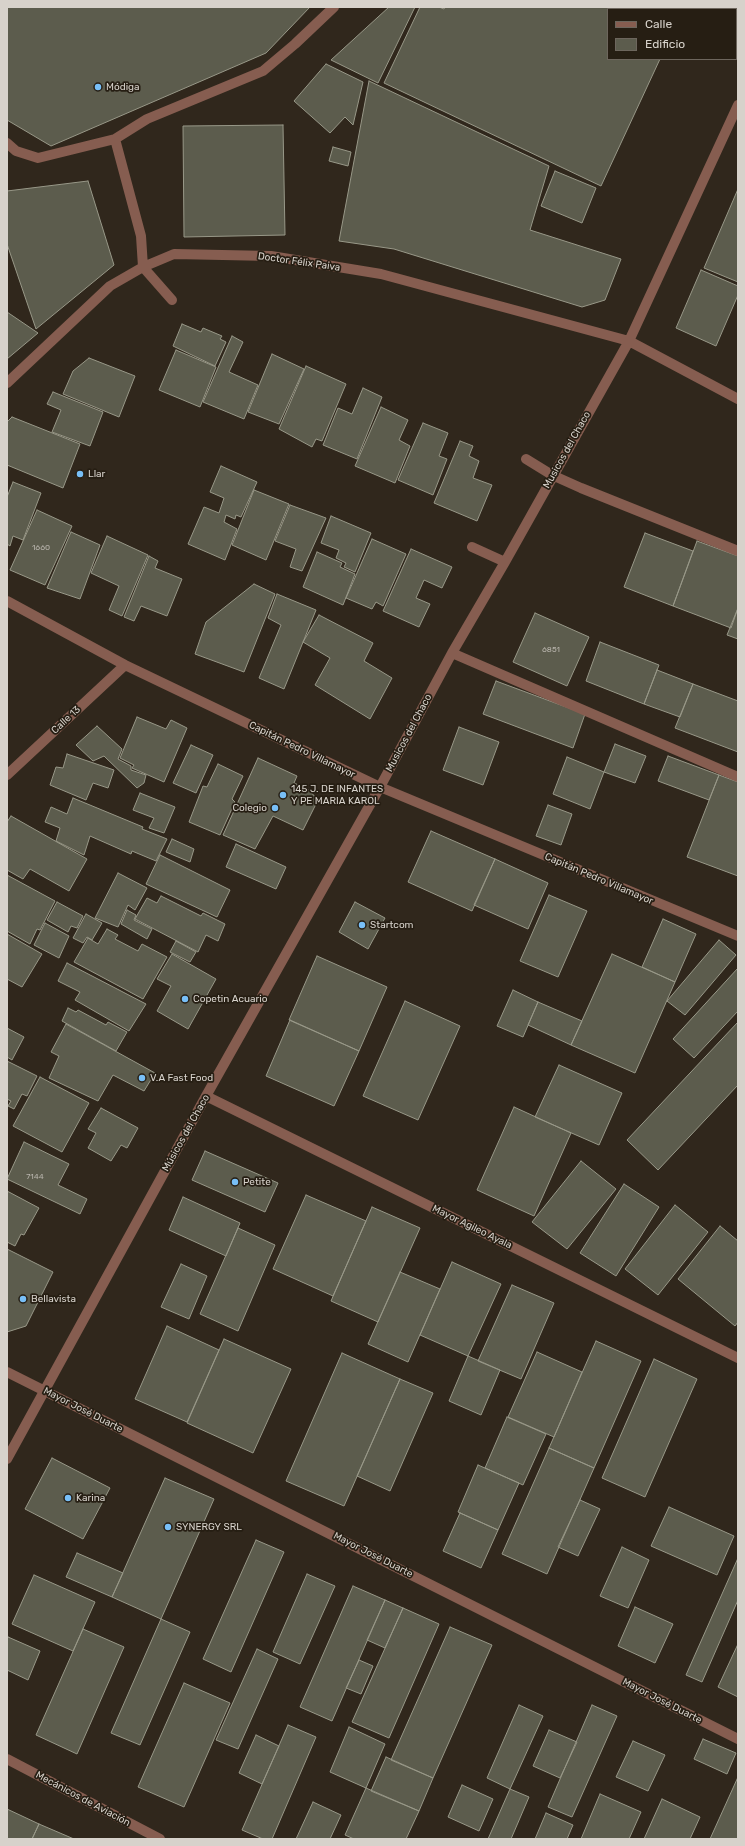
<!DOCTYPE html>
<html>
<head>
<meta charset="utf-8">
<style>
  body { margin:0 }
  #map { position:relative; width:745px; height:1846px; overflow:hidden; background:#30271c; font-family:Rubik,sans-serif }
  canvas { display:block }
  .frame { position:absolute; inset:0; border:8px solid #d7d2cb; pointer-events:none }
  .legend { position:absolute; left:607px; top:8px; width:130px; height:52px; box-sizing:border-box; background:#261e13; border:1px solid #6d665d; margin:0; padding:5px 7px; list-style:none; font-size:12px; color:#d7d2cb }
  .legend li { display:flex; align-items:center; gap:8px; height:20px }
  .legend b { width:20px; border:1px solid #6d665d }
</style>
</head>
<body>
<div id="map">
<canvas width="745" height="1846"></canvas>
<div class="frame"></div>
<ul class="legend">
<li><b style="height:5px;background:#865d50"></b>Calle</li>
<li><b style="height:11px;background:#5c5c4d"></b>Edificio</li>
</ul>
</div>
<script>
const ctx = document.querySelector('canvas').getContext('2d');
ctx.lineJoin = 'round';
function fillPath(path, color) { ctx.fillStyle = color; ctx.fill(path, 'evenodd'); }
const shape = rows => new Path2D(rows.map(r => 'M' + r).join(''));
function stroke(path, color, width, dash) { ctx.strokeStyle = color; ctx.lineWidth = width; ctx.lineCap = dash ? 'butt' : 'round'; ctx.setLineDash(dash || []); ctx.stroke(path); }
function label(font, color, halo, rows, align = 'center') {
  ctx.font = font + ' Rubik,sans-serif'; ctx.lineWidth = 3.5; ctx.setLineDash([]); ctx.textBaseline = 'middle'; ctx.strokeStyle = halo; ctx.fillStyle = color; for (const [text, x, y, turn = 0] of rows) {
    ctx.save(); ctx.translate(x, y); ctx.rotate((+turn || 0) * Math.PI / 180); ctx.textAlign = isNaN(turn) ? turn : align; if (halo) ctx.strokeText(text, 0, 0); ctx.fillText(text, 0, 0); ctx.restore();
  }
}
const building = shape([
  [7,7,310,7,266,53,51,146,7,120,7,7],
  [389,7,415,7,378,83,331,60,389,7],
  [420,7,439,7,444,9,445,7,657,7,656,9,608,9,608,59,660,59,601,186,384,83,420,7],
  [326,64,363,82,353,125,345,117,330,133,294,101,326,64],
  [369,81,549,166,530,230,621,259,605,300,582,307,394,249,339,241,369,81],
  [283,125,285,235,184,237,183,126,283,125],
  [333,147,351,152,348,166,329,161,333,147],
  [555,171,596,188,582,223,541,206,555,171],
  [88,181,114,265,36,329,7,244,7,191,88,181],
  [738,189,738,282,704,268,738,189],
  [701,270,738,286,738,295,716,346,676,328,701,270],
  [7,312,38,333,7,359,7,312],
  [182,324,201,332,203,328,222,336,220,339,226,342,215,366,173,346,182,324],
  [232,336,243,342,229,372,258,385,244,419,203,402,232,336],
  [176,350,216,367,200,407,159,390,176,350],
  [272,354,304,369,279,424,248,412,272,354],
  [89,358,135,376,119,417,63,394,73,371,89,358],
  [306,366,346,384,322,441,316,439,312,447,279,429,306,366],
  [363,388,382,397,357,459,323,445,338,408,352,414,363,388],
  [53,392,103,412,90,446,52,432,61,410,47,404,53,392],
  [381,407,408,420,399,440,410,446,395,483,355,466,381,407],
  [12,417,80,444,63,488,7,465,7,422,12,417],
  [423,423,448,433,439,456,447,459,433,495,398,480,423,423],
  [460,441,473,446,469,456,479,461,473,478,492,485,477,521,434,503,460,441],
  [221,466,257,482,241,517,236,515,235,519,226,515,224,522,237,529,225,560,188,544,204,507,219,513,224,498,210,492,221,466],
  [13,482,41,493,23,540,13,536,10,546,7,544,7,497,13,482],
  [254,490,289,504,266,560,232,545,254,490],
  [290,505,326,518,302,571,290,567,296,549,275,541,290,505],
  [37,510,72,526,45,585,10,570,37,510],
  [331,516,371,533,355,572,344,567,346,563,336,558,339,550,321,543,331,516],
  [71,532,100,545,80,599,47,588,71,532],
  [645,533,693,551,673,606,624,587,645,533],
  [107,536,148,555,122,616,109,610,119,586,91,573,107,536],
  [372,539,406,554,383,606,376,602,372,609,346,598,372,539],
  [697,541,738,556,738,608,731,628,673,606,697,541],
  [411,549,452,567,442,588,424,580,416,598,430,604,419,627,383,611,411,549],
  [317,552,342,563,340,567,355,574,343,605,303,587,317,552],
  [149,556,158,561,155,568,182,579,167,616,141,606,134,621,124,617,149,556],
  [254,584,275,594,244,672,195,654,206,622,254,584],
  [277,594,316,610,284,689,259,678,281,625,268,618,277,594],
  [738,608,738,639,727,635,738,608],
  [535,613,589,637,567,686,513,662,535,613],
  [319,615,373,643,364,661,392,678,370,719,315,685,330,658,303,642,319,615],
  [600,642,659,665,644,704,586,681,600,642],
  [657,670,693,684,680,717,644,704,657,670],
  [496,681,585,714,573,748,483,714,496,681],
  [693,684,738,701,738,752,675,728,693,684],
  [137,717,166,729,171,720,187,728,164,782,132,768,134,765,120,758,137,717],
  [97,726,122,749,118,759,131,766,131,770,146,775,144,783,137,788,104,756,93,761,76,745,97,726],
  [459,727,499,742,483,785,443,770,459,727],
  [615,744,646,756,635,783,604,772,615,744],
  [191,745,213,755,196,793,173,783,191,745],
  [67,754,114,770,108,788,93,783,86,800,50,785,56,767,63,768,67,754],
  [668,756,719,775,709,800,658,781,668,756],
  [567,757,604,772,590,809,553,794,567,757],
  [258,758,297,776,294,783,308,789,318,800,303,830,273,816,255,849,223,835,258,758],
  [218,764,243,776,232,799,235,802,220,835,189,822,203,786,207,787,218,764],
  [719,775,738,782,738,876,687,857,719,775],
  [140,793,175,807,164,833,149,828,154,818,133,810,140,793],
  [73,798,143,827,142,829,167,839,156,861,132,851,131,854,90,836,84,855,56,841,60,828,45,822,51,807,67,814,73,798],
  [548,805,572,814,561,845,536,836,548,805],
  [11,816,87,859,69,891,30,869,23,879,7,870,7,822,11,816],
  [431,831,495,859,472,911,408,882,431,831],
  [172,839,194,849,190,862,166,852,172,839],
  [236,844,286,867,276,889,226,867,236,844],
  [160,855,230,890,217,917,146,884,160,855],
  [495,859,548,883,528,929,474,905,495,859],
  [118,873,147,888,135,910,128,905,118,927,95,918,118,873],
  [7,875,55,901,40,930,37,929,30,944,7,931,7,875],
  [549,895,587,911,558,977,520,961,549,895],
  [161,896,201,916,203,913,225,924,218,941,206,935,198,952,135,919,147,898,157,903,161,896],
  [57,902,83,916,77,928,71,926,68,932,47,920,57,902],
  [355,902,385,918,368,949,339,932,355,902],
  [127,910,136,915,134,920,152,929,147,939,121,924,127,910],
  [86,914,102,923,92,940,87,937,83,943,73,938,86,914],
  [663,919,696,934,675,982,642,967,663,919],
  [45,923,69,936,59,958,34,945,45,923],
  [107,929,118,935,115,939,138,951,142,944,167,957,143,999,74,962,88,938,98,944,107,929],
  [7,934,42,954,22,987,7,979,7,934],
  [719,940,736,955,685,1015,667,1001,719,940],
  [176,941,196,952,190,962,170,952,176,941],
  [172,954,216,979,188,1029,157,1011,171,986,157,979,172,954],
  [612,954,675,982,635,1073,571,1045,612,954],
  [317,956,387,987,359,1051,289,1020,317,956],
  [67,963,146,1004,129,1031,75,1000,80,992,58,981,67,963],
  [738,968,738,1011,694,1058,673,1039,738,968],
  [513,990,538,1002,523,1037,497,1026,513,990],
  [405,1001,460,1026,418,1120,363,1096,405,1001],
  [538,1002,582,1021,571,1045,528,1025,538,1002],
  [68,1008,76,1012,78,1010,106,1025,108,1022,127,1032,116,1051,62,1021,68,1008],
  [290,1020,359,1051,334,1106,266,1076,290,1020],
  [738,1022,738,1085,658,1170,627,1140,738,1022],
  [66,1024,155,1073,144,1091,113,1075,98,1101,49,1078,59,1056,51,1052,66,1024],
  [7,1028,24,1037,12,1060,7,1057,7,1028],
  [7,1061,37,1076,27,1096,22,1094,14,1109,8,1106,11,1101,7,1099,7,1061],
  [559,1065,622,1093,599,1145,535,1117,559,1065],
  [40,1077,89,1103,62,1152,13,1126,40,1077],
  [514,1107,571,1133,534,1216,477,1190,514,1107],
  [101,1108,138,1128,127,1148,121,1145,111,1161,88,1148,96,1133,88,1129,101,1108],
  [24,1142,69,1164,58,1185,87,1199,80,1214,7,1179,24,1142],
  [205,1151,278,1183,265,1212,192,1180,205,1151],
  [581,1161,616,1189,567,1249,532,1222,581,1161],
  [624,1184,659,1207,616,1276,580,1253,624,1184],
  [7,1191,39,1208,24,1235,21,1234,15,1246,7,1242,7,1191],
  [306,1195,366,1221,333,1296,273,1269,306,1195],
  [183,1197,240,1223,226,1256,169,1230,183,1197],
  [675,1205,708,1232,658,1295,625,1269,675,1205],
  [372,1207,420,1228,378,1322,331,1301,372,1207],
  [720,1226,738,1241,738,1322,735,1326,678,1279,720,1226],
  [238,1228,275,1245,238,1331,200,1314,238,1228],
  [7,1249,53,1272,26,1326,7,1332,7,1249],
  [452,1262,501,1284,468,1356,420,1335,452,1262],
  [181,1264,207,1276,189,1319,161,1307,181,1264],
  [400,1272,440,1289,408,1362,368,1344,400,1272],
  [512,1285,554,1303,521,1379,478,1361,512,1285],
  [167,1326,219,1350,187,1422,135,1399,167,1326],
  [224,1339,291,1369,253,1453,187,1423,224,1339],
  [596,1341,641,1361,594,1468,549,1448,596,1341],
  [537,1352,582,1372,554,1437,508,1417,537,1352],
  [342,1353,400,1379,344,1506,286,1481,342,1353],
  [468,1356,500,1370,481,1415,449,1401,468,1356],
  [654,1359,697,1379,645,1497,602,1478,654,1359],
  [400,1379,433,1393,390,1491,357,1476,400,1379],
  [507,1417,546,1434,523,1485,485,1468,507,1417],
  [549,1448,594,1468,547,1574,502,1554,549,1448],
  [52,1458,110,1488,83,1539,25,1509,52,1458],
  [478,1465,519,1483,498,1530,458,1512,478,1465],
  [165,1478,214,1499,161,1619,112,1597,165,1478],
  [580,1500,600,1509,578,1556,558,1547,580,1500],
  [669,1507,734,1536,717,1575,651,1546,669,1507],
  [460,1513,498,1530,481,1568,443,1551,460,1513],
  [256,1540,284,1552,231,1672,203,1659,256,1540],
  [622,1547,649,1560,628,1608,600,1596,622,1547],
  [77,1553,123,1573,112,1597,66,1577,77,1553],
  [738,1558,738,1600,702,1682,686,1675,738,1558],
  [307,1574,335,1586,300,1664,273,1652,307,1574],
  [34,1575,95,1602,73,1651,12,1624,34,1575],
  [353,1586,385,1600,332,1721,300,1707,353,1586],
  [385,1600,403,1608,385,1648,367,1640,385,1600],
  [635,1607,673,1624,655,1663,618,1646,635,1607],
  [403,1608,439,1624,389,1738,352,1722,403,1608],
  [161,1619,190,1632,140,1745,111,1733,161,1619],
  [450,1627,492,1645,433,1778,391,1760,450,1627],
  [83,1629,124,1647,77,1754,36,1735,83,1629],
  [8,1637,40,1651,28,1680,7,1670,7,1640,8,1637],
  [738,1644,738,1697,718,1687,738,1644],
  [257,1649,278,1659,238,1749,216,1740,257,1649],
  [359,1660,373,1666,361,1694,346,1688,359,1660],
  [184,1683,230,1703,184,1807,138,1787,184,1683],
  [519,1705,543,1716,510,1789,487,1778,519,1705],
  [592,1705,617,1716,572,1817,548,1807,592,1705],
  [288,1725,316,1737,272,1839,263,1839,242,1830,288,1725],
  [349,1727,385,1744,366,1788,330,1772,349,1727],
  [549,1730,577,1742,560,1778,533,1766,549,1730],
  [256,1735,279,1746,262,1784,239,1773,256,1735],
  [703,1739,736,1753,727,1774,694,1759,703,1739],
  [633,1741,665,1755,648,1791,616,1777,633,1741],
  [386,1757,433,1778,419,1811,371,1791,386,1757],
  [738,1777,738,1839,710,1839,738,1777],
  [462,1785,493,1799,479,1831,448,1817,462,1785],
  [366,1788,419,1811,406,1839,354,1839,345,1835,366,1788],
  [510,1789,529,1797,511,1839,488,1839,510,1789],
  [600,1794,641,1812,629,1839,581,1839,600,1794],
  [662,1799,700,1817,690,1839,644,1839,662,1799],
  [313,1802,341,1815,330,1839,296,1839,313,1802],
  [7,1809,39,1824,32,1839,7,1839,7,1809],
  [546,1813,573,1825,567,1839,535,1839,546,1813],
  [39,1824,74,1839,32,1839,39,1824]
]);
const minor = shape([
  [7,143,16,151,38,158,115,139],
  [172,300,143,267,141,236,115,139,147,119,263,71,295,44,334,7],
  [7,383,110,286,143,267,174,254,271,256,381,274,629,341,738,399],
  [526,459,552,475,581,488,738,551],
  [472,547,505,562],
  [7,601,125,665,380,787,738,936],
  [452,653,738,777],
  [7,775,125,665],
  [206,1096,738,1358],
  [7,1372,738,1739],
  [7,1459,206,1096,380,787,452,653,505,562,629,341,738,105],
  [7,1759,160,1839]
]);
const markers = [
  [98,87,4,"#78bff7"],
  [80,474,4,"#78bff7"],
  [283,795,4,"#78bff7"],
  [275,808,4,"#78bff7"],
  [362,925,4,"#78bff7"],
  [185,999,4,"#78bff7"],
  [142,1078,4,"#78bff7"],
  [235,1182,4,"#78bff7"],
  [23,1299,4,"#78bff7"],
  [68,1498,4,"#78bff7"],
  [168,1527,4,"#78bff7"]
];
const numberNames = [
  ["1660",41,548],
  ["6851",551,650],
  ["7144",35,1177]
];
const poiNames = [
  ["Módiga",106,87],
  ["Llar",88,474],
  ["145 J. DE INFANTES",291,789],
  ["Y PE MARIA KAROL",291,801],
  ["Colegio",267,808,"right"],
  ["Startcom",370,925],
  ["Copetin Acuario",193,999],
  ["V.A Fast Food",150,1078],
  ["Petite",243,1182],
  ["Bellavista",31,1299],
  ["Karina",76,1498],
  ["SYNERGY SRL",176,1527]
];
const streetNames = [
  ["Doctor Félix Paiva",299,262,8],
  ["Musicos del Chaco",567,450,-61],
  ["Calle 13",66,720,-43],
  ["Musicos del Chaco",409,733,-62],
  ["Capitán Pedro Villamayor",302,750,26],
  ["Capitán Pedro Villamayor",599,879,23],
  ["Músicos del Chaco",186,1133,-61],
  ["Mayor Agileo Ayala",472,1227,26],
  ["Mayor José Duarte",83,1410,27],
  ["Mayor José Duarte",373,1555,27],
  ["Mayor José Duarte",662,1701,27],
  ["Mecánicos de Aviación",83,1799,28]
];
fillPath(building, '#5c5c4d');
stroke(building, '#989888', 1);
stroke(minor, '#865d50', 10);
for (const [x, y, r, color] of markers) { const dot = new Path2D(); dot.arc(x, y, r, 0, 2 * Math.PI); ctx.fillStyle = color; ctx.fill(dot); stroke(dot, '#261e13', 1.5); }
label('8px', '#b8b4ac', null, numberNames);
label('10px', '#d7d2cb', '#261e13', poiNames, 'left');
label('10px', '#d7d2cb', '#261e13', streetNames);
</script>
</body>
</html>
